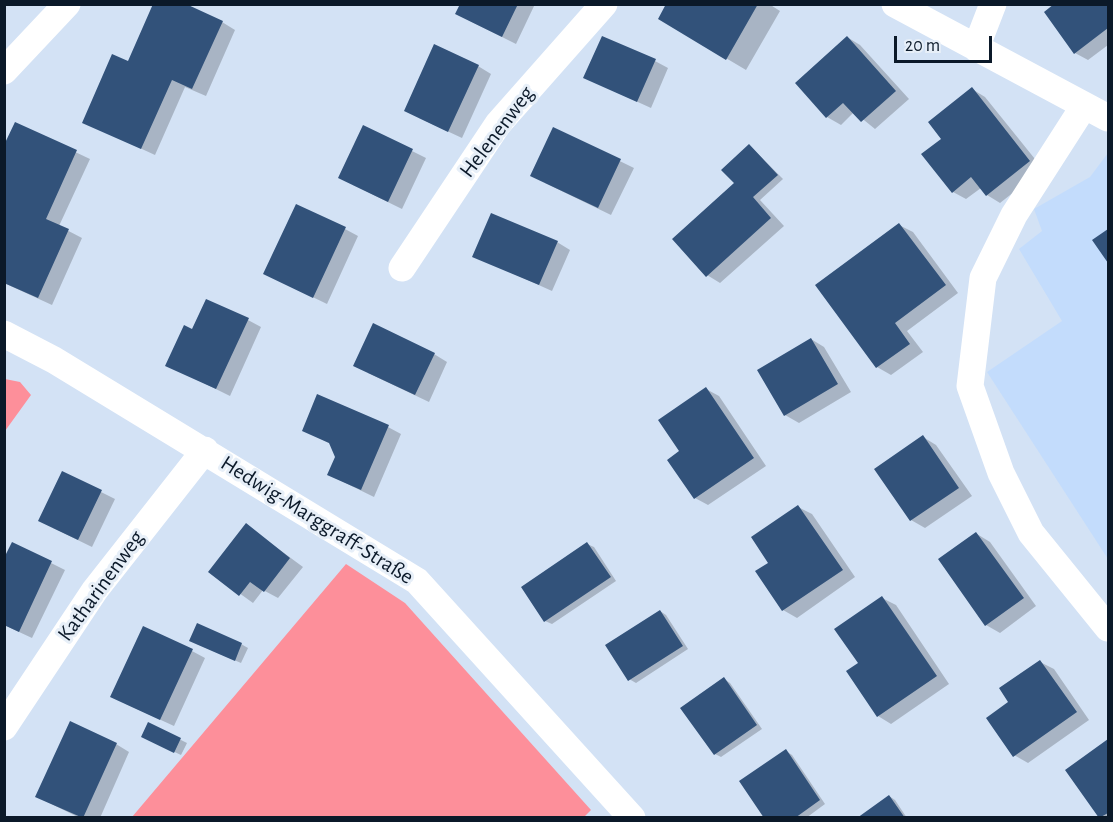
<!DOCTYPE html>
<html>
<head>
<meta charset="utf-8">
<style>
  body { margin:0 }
  #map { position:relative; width:1113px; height:822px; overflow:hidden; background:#d3e2f5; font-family:"Alegreya Sans",sans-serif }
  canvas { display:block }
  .frame { position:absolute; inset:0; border:6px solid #0b1929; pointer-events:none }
  .scale { position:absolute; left:894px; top:36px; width:98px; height:27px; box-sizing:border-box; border:3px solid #0b1929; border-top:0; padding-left:8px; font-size:18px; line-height:21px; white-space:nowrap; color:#0b1929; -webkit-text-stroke:4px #e7eff8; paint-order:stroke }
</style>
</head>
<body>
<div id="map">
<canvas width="1113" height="822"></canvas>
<div class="frame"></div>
<div class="scale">20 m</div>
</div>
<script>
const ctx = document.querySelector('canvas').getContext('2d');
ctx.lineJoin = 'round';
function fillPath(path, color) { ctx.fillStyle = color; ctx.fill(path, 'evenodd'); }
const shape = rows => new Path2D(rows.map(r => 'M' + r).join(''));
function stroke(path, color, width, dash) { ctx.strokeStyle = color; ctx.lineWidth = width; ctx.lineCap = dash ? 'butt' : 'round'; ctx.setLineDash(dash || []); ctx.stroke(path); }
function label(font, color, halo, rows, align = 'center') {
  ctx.font = font + ' "Alegreya Sans",sans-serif'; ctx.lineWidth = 6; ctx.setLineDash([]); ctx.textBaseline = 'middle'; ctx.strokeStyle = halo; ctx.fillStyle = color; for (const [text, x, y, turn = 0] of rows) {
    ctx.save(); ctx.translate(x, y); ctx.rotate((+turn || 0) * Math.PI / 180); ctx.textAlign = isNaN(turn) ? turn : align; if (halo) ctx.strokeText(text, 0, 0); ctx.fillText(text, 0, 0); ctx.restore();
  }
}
const built = shape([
  [1108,153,1108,559,987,372,1062,321,1019,249,1042,231,1034,209,1090,177]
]);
const green = shape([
  [5,379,20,382,31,395,5,431],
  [346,564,405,603,591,810,584,817,132,817]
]);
const shadow = shape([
  [461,4,535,4,516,44,470,21],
  [668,4,769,4,780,11,746,70,660,19],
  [1056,4,1108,4,1108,45,1088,60,1075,53],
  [222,22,235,30,206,96,185,87,155,155,83,122,129,63],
  [847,37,860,45,909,99,875,129,854,112,841,125,827,117,797,83],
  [655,61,668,68,651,108,585,78],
  [478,66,491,74,462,138,419,118],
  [972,89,985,97,1043,169,1000,203,987,195,981,188,966,199,953,192,943,139],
  [16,124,90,159,59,226,82,238,52,305,4,283,4,203],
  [364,127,426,158,402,209,353,185],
  [554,129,634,168,611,215,545,183],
  [750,146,783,179,760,200,784,226,720,283,707,275],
  [899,225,913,232,958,293,907,331,923,352,891,375,877,367,817,285],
  [345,229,358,236,327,304,265,274],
  [557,242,570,250,552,291,474,256],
  [248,320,261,327,230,396,167,365,193,331],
  [811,339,824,347,851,392,799,423,785,415,759,371],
  [434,354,447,362,429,402,368,373],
  [706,389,719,396,766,466,708,505,695,498],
  [388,427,401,434,374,497,329,475,337,457,331,444,303,430],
  [923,437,936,445,972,496,925,528,911,520],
  [63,473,115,499,92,547,53,528],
  [798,507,812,514,855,577,797,618,783,610,770,563],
  [246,525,303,567,278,598,263,590,253,603,210,572],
  [977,534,990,542,1036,606,1000,633,986,625],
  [13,544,65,570,32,638,4,625,4,561],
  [587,544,594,547,616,581,552,624,545,621],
  [882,598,896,605,949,684,891,724,878,716,860,663],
  [660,611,666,615,688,649,636,683,629,679],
  [197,644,241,644,248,648,241,663],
  [192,651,205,658,174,726,126,704],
  [1040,662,1054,669,1089,720,1028,763,1014,755,1011,702],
  [724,679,730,683,762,729,721,757,715,754],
  [149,724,187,743,181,755,149,740],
  [1108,741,1108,818,1101,818,1067,770],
  [116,744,129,752,100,818,80,818,37,797],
  [786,751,792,755,825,804,806,818,765,818],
  [889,796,895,800,907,818,859,818]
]);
const building = shape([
  [153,4,186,4,223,21,192,89,172,80,141,149,82,123,112,54,128,61],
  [460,4,518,4,502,37,455,14],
  [666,4,758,4,726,60,658,19],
  [1054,4,1108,4,1108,28,1074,54,1044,12],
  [602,36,656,59,637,102,583,78],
  [847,36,896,91,861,122,843,103,826,118,795,83],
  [434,44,479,65,448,132,404,111],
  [972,87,1030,161,986,196,971,177,952,193,921,154,941,139,928,122],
  [15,122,77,150,46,219,69,229,38,298,4,283,4,145],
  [363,125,413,149,388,202,338,178],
  [553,127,621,159,598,208,530,176],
  [749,144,778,175,753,197,771,218,706,277,672,239,734,183,721,170],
  [296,204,346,227,313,298,263,274],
  [491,213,558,241,539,285,472,257],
  [899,223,946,285,895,323,910,344,876,368,815,285],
  [1108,229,1108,263,1092,240],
  [206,299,249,318,216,389,165,366,184,325,192,329],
  [373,323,435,353,415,395,353,366],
  [811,338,838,384,784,416,757,370],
  [706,387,754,458,694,499,667,460,679,451,658,420],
  [317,394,389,425,361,490,327,475,335,457,329,443,302,431],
  [923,435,959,488,910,521,874,469],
  [62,471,102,490,78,540,38,521],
  [798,505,843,570,782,611,755,571,768,563,751,537],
  [246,523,290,558,264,592,250,582,239,596,208,572],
  [976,532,1024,598,985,626,938,559],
  [12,542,52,561,19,632,4,625,4,558],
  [587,542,611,577,544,622,521,587],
  [882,596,937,676,877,717,846,671,858,663,834,629],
  [660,610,683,646,628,681,605,645],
  [197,623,242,643,235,661,189,641],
  [143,626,193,649,160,720,110,697],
  [1040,660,1077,712,1013,757,986,718,1008,702,999,688],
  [724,677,757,725,714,755,680,708],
  [70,721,117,743,83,818,35,797],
  [148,722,181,738,174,753,141,737],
  [1108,739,1108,813,1099,818,1065,770],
  [786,749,820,800,795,818,764,818,739,781],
  [889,795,905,818,857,818]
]);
const minor = shape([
  [895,4,1108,118],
  [976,48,993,4],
  [4,71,67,4],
  [1084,106,1014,215,983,278,970,386,1001,473,1031,533,1108,628],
  [402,268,498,124,604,4],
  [4,334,54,360,417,581,632,818],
  [4,727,95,590,205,450]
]);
const streetNames = [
  ["Helenenweg",497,132,-53],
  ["Hedwig-Marggraff-Straße",317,520,32],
  ["Katharinenweg",101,586,-54]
];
fillPath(built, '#c3dcfc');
fillPath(green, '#fd8f9a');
fillPath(shadow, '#0003');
fillPath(building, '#32527a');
stroke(minor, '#fff', 27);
label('22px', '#0b1929', '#e7eff8', streetNames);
</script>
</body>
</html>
